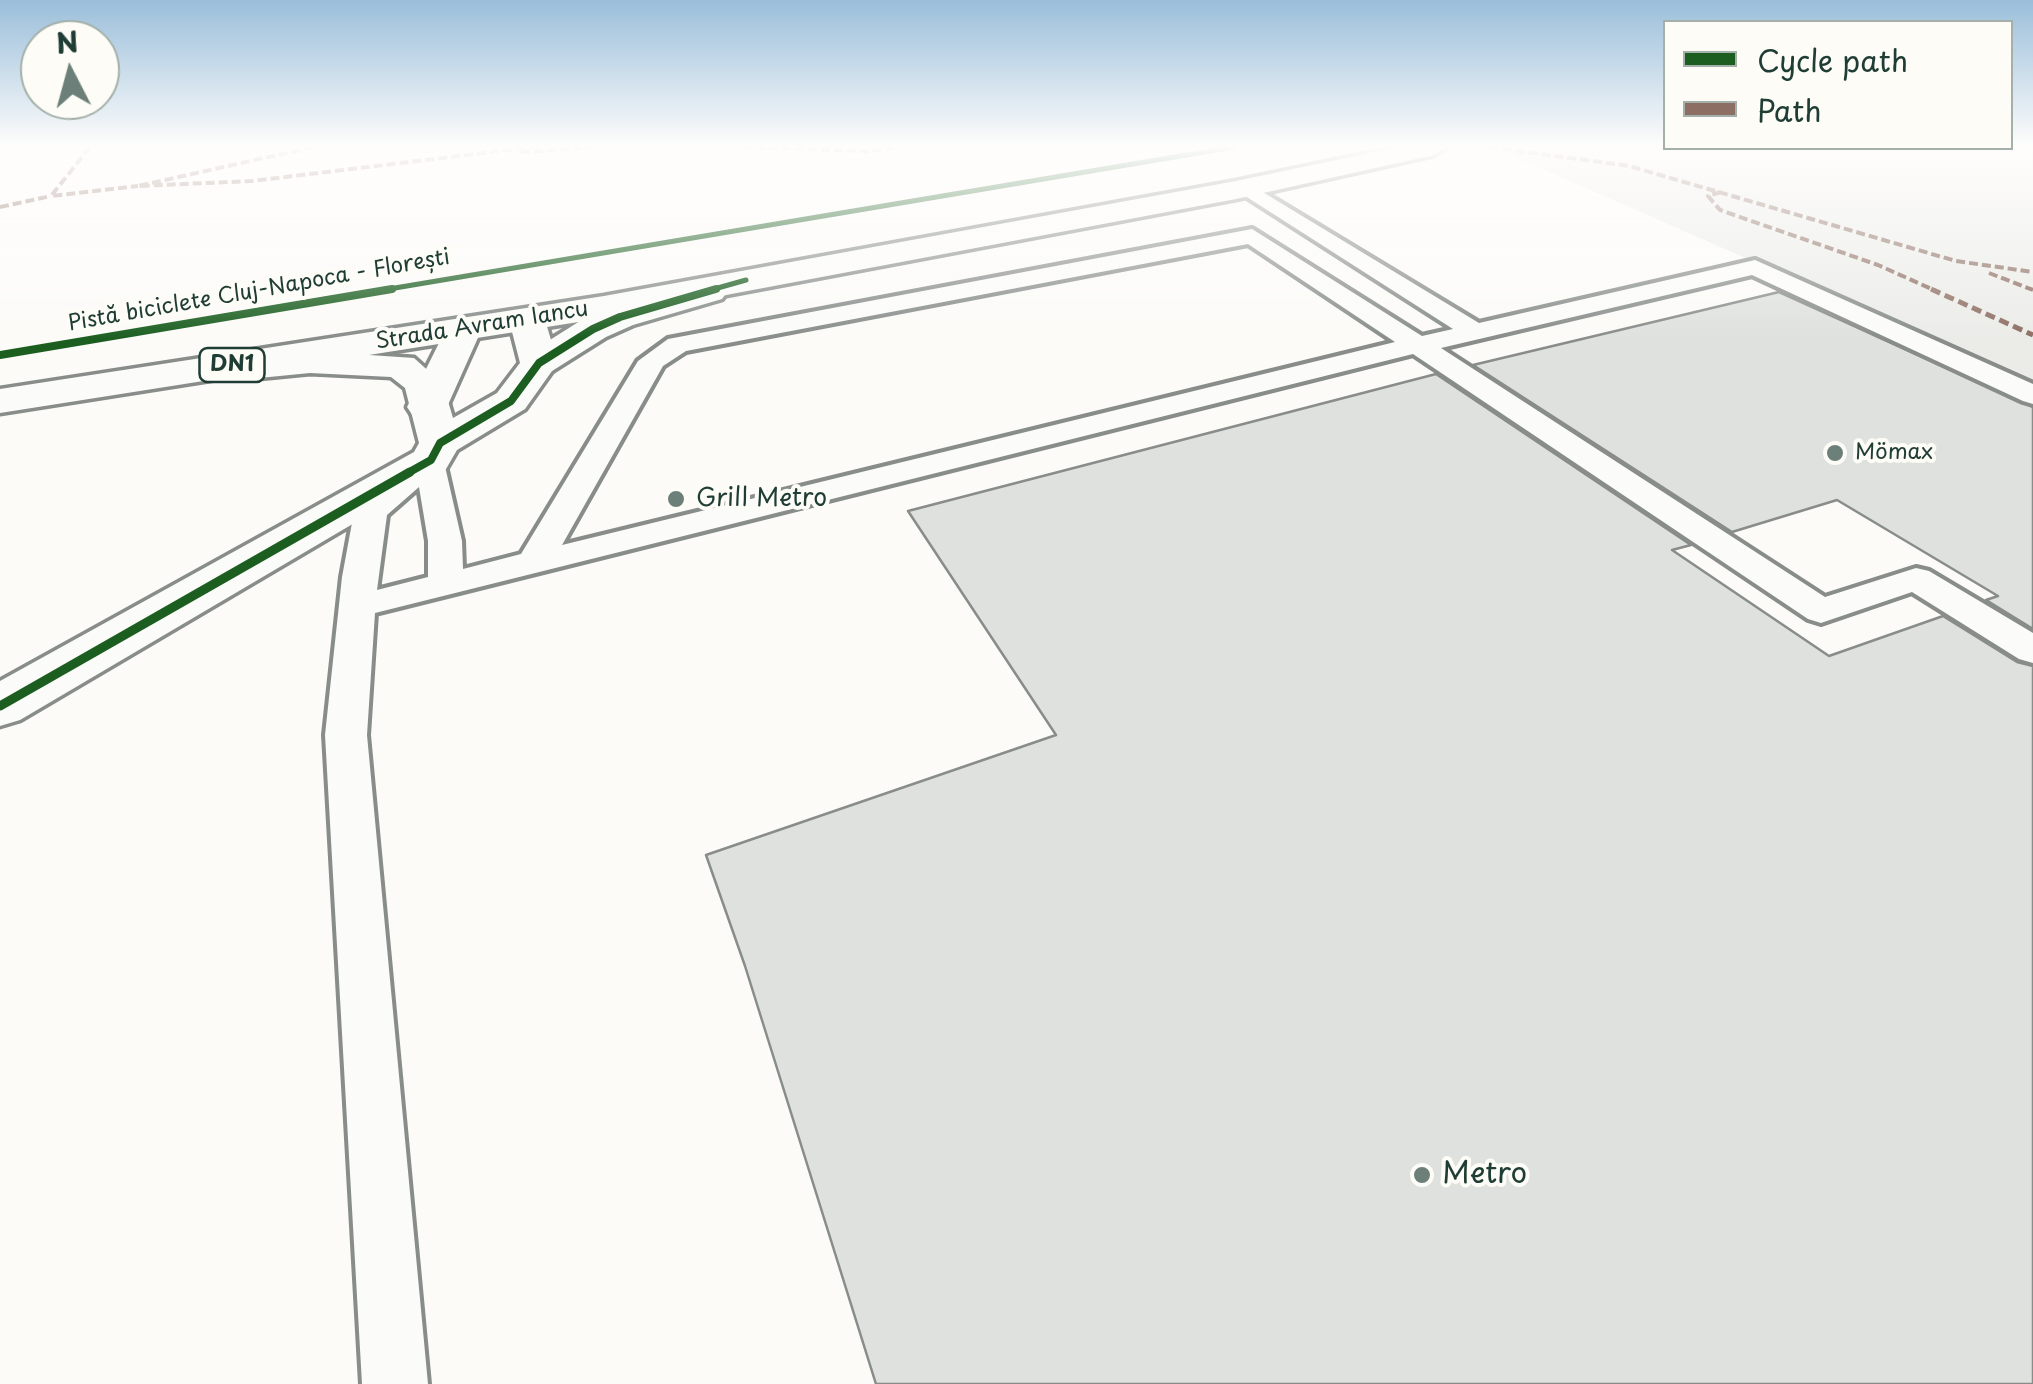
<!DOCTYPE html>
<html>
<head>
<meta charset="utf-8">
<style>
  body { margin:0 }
  #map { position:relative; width:2033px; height:1384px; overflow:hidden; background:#fcfbf8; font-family:"Playpen Sans",sans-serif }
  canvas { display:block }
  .legend { position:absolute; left:1663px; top:20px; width:350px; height:130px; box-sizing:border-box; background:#fdfcf7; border:2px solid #a4b0a9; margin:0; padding:12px 18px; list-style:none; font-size:30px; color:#1f3d34 }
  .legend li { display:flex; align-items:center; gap:20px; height:50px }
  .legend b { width:50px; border:2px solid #a4b0a9 }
  .north { position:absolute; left:20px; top:20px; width:100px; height:100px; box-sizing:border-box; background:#fdfcf7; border:2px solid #a4b0a9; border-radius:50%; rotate:354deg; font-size:28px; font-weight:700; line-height:40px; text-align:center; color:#1f3d34 }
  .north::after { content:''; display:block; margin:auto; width:35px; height:45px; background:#6c8079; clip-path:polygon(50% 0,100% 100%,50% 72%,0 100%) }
</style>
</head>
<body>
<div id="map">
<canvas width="2033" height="1384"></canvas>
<ul class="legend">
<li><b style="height:12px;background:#1b5e20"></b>Cycle path</li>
<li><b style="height:12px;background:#8d6e63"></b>Path</li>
</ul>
<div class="north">N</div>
</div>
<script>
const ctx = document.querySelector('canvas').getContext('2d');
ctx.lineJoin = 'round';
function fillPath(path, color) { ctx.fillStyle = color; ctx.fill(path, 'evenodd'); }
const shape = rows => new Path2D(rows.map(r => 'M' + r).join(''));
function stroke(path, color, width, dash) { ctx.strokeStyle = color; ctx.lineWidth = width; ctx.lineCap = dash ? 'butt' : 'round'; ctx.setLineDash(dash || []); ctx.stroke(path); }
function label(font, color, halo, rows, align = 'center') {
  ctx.font = font + ' "Playpen Sans",sans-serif'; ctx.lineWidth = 8; ctx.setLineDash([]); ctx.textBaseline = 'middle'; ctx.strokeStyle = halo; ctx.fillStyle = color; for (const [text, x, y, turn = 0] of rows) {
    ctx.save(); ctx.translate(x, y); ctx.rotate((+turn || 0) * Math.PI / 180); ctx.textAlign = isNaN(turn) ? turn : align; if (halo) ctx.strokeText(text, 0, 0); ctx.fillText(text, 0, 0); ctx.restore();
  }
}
const green = shape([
  [1508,147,2033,147,2033,384,1499,150]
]);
const building = shape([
  [1779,292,2033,407,2033,629,1986,600,1998,596,1837,500,1732,532,1473,365,1779,292],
  [1436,374,1691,545,1672,550,1829,656,1943,616,2017,662,2033,666,2033,1384,876,1384,745,966,706,855,1056,735,908,511,1436,374]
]);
const service = shape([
  [1246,182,1479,323,1755,260,2033,384,2033,404,2023,401,1752,275,1441,348,1825,597,1916,568,1929,571,2033,633,2033,663,2019,659,1912,592,1821,623,1808,619,1413,354,375,613,367,735,428,1384,362,1384,325,735,342,577,354,512,359,505,420,453,442,453,462,541,463,569,521,554,638,361,668,339,1252,229,1422,336,1453,329,1239,192,1235,188,1239,184,1246,182],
  [1248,244,1395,342,562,545,663,366,686,351,1248,244],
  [419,487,428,541,428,577,377,590,387,515,419,487]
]);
const minor = shape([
  [527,309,540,312,545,320,558,363,552,371,539,374,526,371,520,363,509,320,514,312,527,309],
  [463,320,476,323,481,331,447,407,441,416,427,419,413,416,407,407,445,331,450,323,463,320]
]);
const tertiary = shape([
  [710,282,722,285,727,292,722,299,633,325,606,337,552,371,525,409,457,450,446,469,20,720,0,726,0,681,414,452,419,443,405,388,391,377,310,373,249,379,235,376,230,368,235,360,310,351,414,358,443,384,453,418,497,393,526,355,580,321,607,309,710,282]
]);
const primary = shape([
  [1398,147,1447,147,1434,155,1236,199,604,318,0,413,0,389,604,296,1236,181,1398,147]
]);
const quietFar1 = shape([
  [90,147,51,196,138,186],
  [313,147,138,186,252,181,532,147],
  [730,147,870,151,897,147],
  [1490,147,1629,166,1956,261,2033,272],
  [521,152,593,147],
  [1721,192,1708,196,1720,210,1878,265,1936,291],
  [0,207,51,196],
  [1989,273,2033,290]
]);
const quiet = shape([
  [1931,289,2033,335]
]);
const cyclewayFar2 = shape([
  [377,291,1234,147],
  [707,291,746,280]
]);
const cyclewayFar1 = shape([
  [0,355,392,289],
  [406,474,431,460,440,443,511,401,539,363,593,329,620,317,716,289]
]);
const cycleway = shape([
  [0,706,410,472]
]);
const markers = [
  [1835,453,10,"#6c8079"],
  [676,499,10,"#6c8079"],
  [1422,1175,10,"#6c8079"]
];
const farStreetnames = [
  ["Pistă biciclete Cluj-Napoca - Florești",259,291,-10],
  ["Strada Avram Iancu",482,326,-9]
];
const shields = [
  [232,365,65]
];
const shieldNames = [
  ["DN1",232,365]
];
const farPoinames = [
  ["Mömax",1855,453]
];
const poiNames = [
  ["Grill Metro",696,499]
];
const nearPoinames = [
  ["Metro",1442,1175]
];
fillPath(green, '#ebece8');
fillPath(building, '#dfe1de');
stroke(building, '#888d8a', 2.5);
stroke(service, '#888d8a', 8);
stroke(minor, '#888d8a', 7);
stroke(tertiary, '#888d8a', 7);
stroke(primary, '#888d8a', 7);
fillPath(service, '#fbfbf9');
fillPath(minor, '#fbfbf9');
fillPath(tertiary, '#fbfbf9');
fillPath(primary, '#fbfbf9');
stroke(quietFar1, '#8d6e63', 4, [9, 4]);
stroke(quiet, '#8d6e63', 5, [10, 5]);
stroke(cyclewayFar2, '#1b5e20', 5);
stroke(cyclewayFar1, '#1b5e20', 8);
stroke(cycleway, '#1b5e20', 9);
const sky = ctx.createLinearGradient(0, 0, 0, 340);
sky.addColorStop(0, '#9abeda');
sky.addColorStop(0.43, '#fefdfc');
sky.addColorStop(1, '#fefdfc00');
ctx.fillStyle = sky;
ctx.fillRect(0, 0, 2033, 340);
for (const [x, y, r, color] of markers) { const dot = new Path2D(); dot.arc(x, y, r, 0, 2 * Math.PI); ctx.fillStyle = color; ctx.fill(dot); stroke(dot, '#fdfcf7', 4); }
label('22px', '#1f3d34', '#fdfcf7', farStreetnames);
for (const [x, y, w] of shields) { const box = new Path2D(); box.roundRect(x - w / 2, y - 17, w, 34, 8); ctx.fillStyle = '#fdfcf7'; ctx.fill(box); stroke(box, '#1f3d34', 2.5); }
label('bold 22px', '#1f3d34', null, shieldNames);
label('22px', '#1f3d34', '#fdfcf7', farPoinames, 'left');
label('25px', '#1f3d34', '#fdfcf7', poiNames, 'left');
label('30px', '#1f3d34', '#fdfcf7', nearPoinames, 'left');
</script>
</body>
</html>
